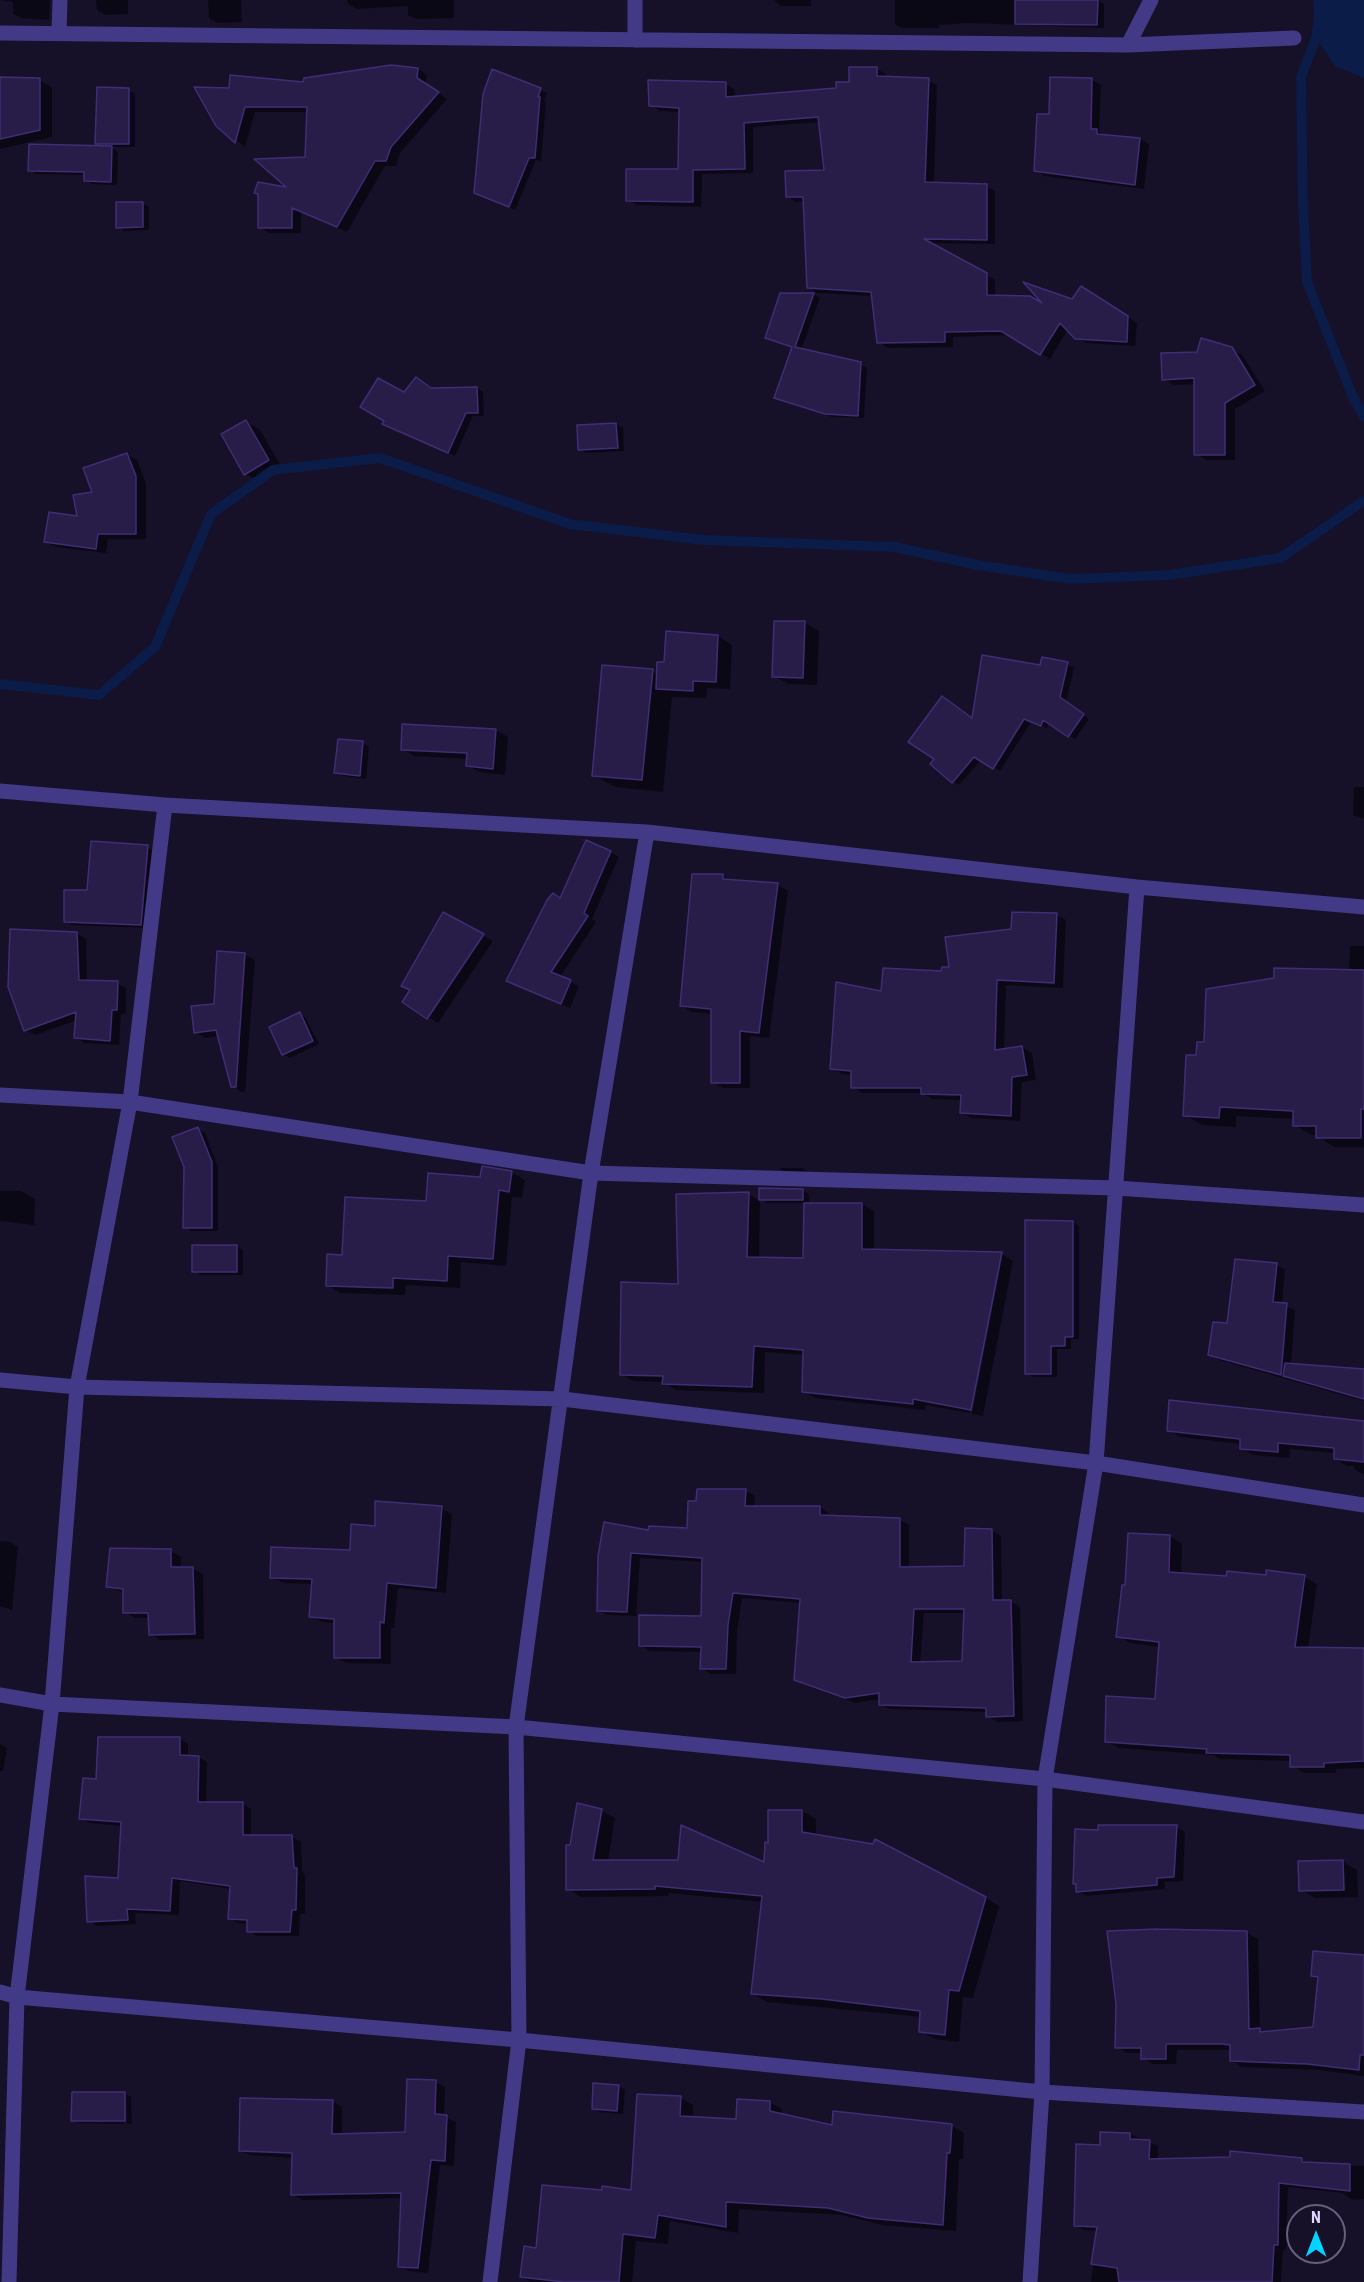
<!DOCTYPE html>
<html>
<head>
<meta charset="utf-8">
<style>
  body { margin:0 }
  #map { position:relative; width:1364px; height:2282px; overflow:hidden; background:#161028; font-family:"Roboto Condensed",sans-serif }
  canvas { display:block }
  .north { position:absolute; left:1286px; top:2204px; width:60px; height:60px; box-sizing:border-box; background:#161028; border:2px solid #66607e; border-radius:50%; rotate:0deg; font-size:16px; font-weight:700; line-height:24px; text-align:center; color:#ded7ff }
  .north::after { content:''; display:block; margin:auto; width:21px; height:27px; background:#03d3ff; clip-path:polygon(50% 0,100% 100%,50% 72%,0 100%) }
</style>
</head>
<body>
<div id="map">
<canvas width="1364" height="2282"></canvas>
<div class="north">N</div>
</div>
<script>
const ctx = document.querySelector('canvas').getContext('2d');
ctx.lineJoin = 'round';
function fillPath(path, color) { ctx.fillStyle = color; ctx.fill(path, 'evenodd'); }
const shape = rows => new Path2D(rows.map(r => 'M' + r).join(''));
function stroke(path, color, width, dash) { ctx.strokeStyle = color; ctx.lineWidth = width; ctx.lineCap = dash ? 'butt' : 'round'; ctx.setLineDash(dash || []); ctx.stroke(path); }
const water = shape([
  [1313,0,1364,0,1364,78,1335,66,1316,38]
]);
const shadow = shape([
  [0,0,50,0,49,20,21,18,13,14,13,2],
  [96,0,128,0,128,14,105,15,97,10],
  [208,0,241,0,242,22,217,23,209,18],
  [347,0,454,0,454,18,417,19,408,15,408,6,356,9,348,4],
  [774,0,811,0,811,6,781,6],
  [895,0,1098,0,1104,4,1104,28,968,23,939,25,939,28,902,28,895,24],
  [418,69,427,75,426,85,447,99,400,153,396,166,385,166,347,232,301,212,301,233,269,233,259,227,291,189,306,158,308,112,255,112,245,147,217,125,230,89],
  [877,69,886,74,886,78,928,80,937,85,934,184,986,186,995,191,995,244,928,243,995,280,995,297,1048,308,1073,301,1090,293,1137,323,1135,346,1085,343,1068,329,1050,359,1011,335,953,337,953,347,888,348,879,342,873,296,817,293,808,287,805,201,796,202,787,196,826,171,820,122,753,127,753,173,702,174,701,207,637,205,628,200,680,171,680,112,660,111,651,105,726,84,734,89,735,97,837,89],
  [0,79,39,80,52,87,52,137,0,149],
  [1052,79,1092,80,1101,85,1099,132,1106,136,1140,139,1149,144,1144,189,1044,176,1036,170,1051,116],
  [128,90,135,94,135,147,111,147,118,152,117,185,92,184,86,180,86,175,36,174,30,170,104,148,97,144],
  [540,90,547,93,544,101,546,102,541,161,536,160,515,210,483,196],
  [142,203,149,207,149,230,124,231,118,227],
  [813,294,820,298,801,350,867,367,864,418,832,417,776,398,793,348,766,337],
  [1231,349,1242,355,1265,391,1235,409,1235,460,1206,460,1196,454,1196,384,1174,385,1164,379,1198,353],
  [477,388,483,392,484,416,473,416,455,456,390,427,405,394,432,390],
  [246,422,260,430,282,468,259,482,245,473],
  [616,424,623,428,624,451,586,453,580,449],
  [126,454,137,460,146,483,146,539,108,539,106,553,56,547,46,542,79,518,94,493],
  [805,623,819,631,817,685,788,684,774,676],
  [718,636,732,645,730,689,707,688,706,698,672,697,663,792,615,787,594,775,652,671,658,674,665,664],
  [1067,664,1074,668,1066,703,1089,719,1075,739,1050,723,1047,728,1031,722,1000,771,981,760,959,785,953,781,973,720,1041,667],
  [403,726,496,730,508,737,505,775,479,772,467,765,468,759,414,756,402,749],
  [363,743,369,747,366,779,343,776,336,772],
  [1354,787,1364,787,1364,819,1353,815],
  [147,847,154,851,147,928,72,925,66,921,89,892],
  [610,852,619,857,592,919,596,922,560,977,579,986,570,1008,508,981,561,900],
  [723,876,732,881,778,885,788,891,769,1038,750,1036,750,1088,723,1088,712,1082,712,1014,692,1012,682,1006],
  [444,914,493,941,438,1023,428,1017],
  [1057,915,1066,920,1063,988,1006,985,1004,1050,1022,1047,1032,1053,1036,1080,1022,1082,1020,1121,971,1118,961,1112,962,1100,932,1099,922,1093,862,1093,853,1087,853,1075,842,1074,832,1068,883,993,943,973,1012,931],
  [77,933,86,939,87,982,117,983,126,988,126,1014,121,1014,119,1045,85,1043,76,1038,77,1020,35,1035,26,1030],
  [1350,946,1364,946,1364,1147,1334,1147,1317,1135,1311,1135,1294,1125,1294,1119,1236,1116,1236,1127,1202,1125,1185,1115,1197,1056,1205,1044,1349,971],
  [244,954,255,960,245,1092,242,1092,232,1086,219,1036,206,1038,195,1032,216,1005],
  [300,1014,306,1018,319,1044,290,1058,283,1054],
  [198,1129,205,1133,218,1167,218,1231,191,1231,185,1227],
  [779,1168,802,1168,809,1172,785,1172],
  [511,1172,525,1180,522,1198,512,1197,506,1266,461,1262,460,1288,406,1285,405,1295,340,1293,327,1285,343,1256,427,1203,481,1179],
  [802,1190,809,1194,809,1204,862,1204,874,1211,874,1251,1002,1254,1013,1261,983,1416,972,1414,1002,1258,999,1258,969,1413,925,1405,925,1410,815,1398,803,1391,804,1355,765,1352,764,1393,676,1390,664,1382,633,1381,621,1374,680,1285,748,1194,760,1201,759,1259,805,1260,806,1203,767,1203,761,1199],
  [0,1191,21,1191,35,1199,34,1225,0,1221],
  [1073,1222,1079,1226,1079,1339,1071,1339,1071,1349,1057,1349,1057,1377,1033,1377,1027,1373],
  [237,1246,243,1250,243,1275,200,1275,194,1271],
  [1276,1264,1285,1270,1282,1304,1295,1310,1291,1365,1364,1371,1364,1401,1219,1360,1210,1354,1228,1325],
  [1364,1423,1364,1475,1354,1469,1355,1466,1347,1466,1335,1459,1335,1453,1290,1449,1289,1458,1253,1455,1241,1448,1241,1444,1180,1437,1168,1430],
  [698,1491,746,1491,755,1496,754,1507,820,1507,829,1513,829,1517,899,1519,909,1525,909,1568,965,1567,992,1530,1001,1536,1002,1601,1010,1601,1020,1607,1023,1721,997,1722,988,1716,988,1712,890,1709,881,1704,881,1699,856,1703,805,1685,796,1679,801,1603,742,1598,737,1631,736,1674,711,1674,701,1668,702,1652,650,1651,640,1645,702,1617,704,1562,640,1558,636,1616,608,1615,598,1610,600,1556,650,1532,689,1530,697,1502],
  [924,1613,966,1613,964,1662,920,1663],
  [441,1508,452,1514,446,1593,398,1588,394,1628,391,1628,391,1664,346,1663,335,1657,335,1623,322,1622,311,1616,313,1584,283,1583,272,1577,351,1552,377,1527],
  [1130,1535,1170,1536,1182,1544,1181,1575,1227,1578,1304,1577,1317,1584,1308,1649,1364,1650,1364,1768,1336,1769,1336,1773,1304,1773,1292,1766,1292,1761,1220,1759,1213,1755,1119,1748,1106,1741,1157,1701,1160,1647,1130,1643,1118,1636,1126,1587],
  [0,1541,10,1542,18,1547,12,1610,0,1606],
  [171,1551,181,1557,181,1568,192,1568,203,1574,204,1639,160,1640,150,1634,150,1618,135,1618,125,1612,125,1593,108,1587],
  [180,1739,188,1744,188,1757,199,1757,207,1762,206,1803,243,1804,251,1809,251,1837,292,1837,301,1842,302,1872,305,1874,305,1914,300,1914,299,1936,257,1936,248,1931,248,1924,238,1923,229,1918,231,1889,180,1881,179,1915,135,1913,136,1924,97,1926,89,1921,119,1880,122,1826,89,1823,81,1818,98,1780],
  [0,1744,7,1748,3,1771,0,1771],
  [601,1810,615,1818,608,1861,765,1864,770,1844,802,1811,816,1819,816,1836,986,1898,999,1906,973,1998,963,1997,959,2042,935,2039,921,2031,922,2017,767,2002,753,1994,763,1902,669,1893,668,1896,581,1897,568,1889,571,1847],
  [1177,1827,1185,1832,1183,1881,1165,1882,1165,1889,1086,1896,1077,1891,1077,1885,1074,1883,1100,1831],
  [1343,1862,1357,1870,1358,1897,1315,1898,1301,1890],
  [1247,1933,1258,1939,1260,2030,1265,2033,1314,2028,1319,1980,1312,1976,1364,1956,1364,2076,1319,2070,1242,2067,1231,2060,1231,2050,1177,2050,1176,2064,1153,2064,1143,2058,1143,2053,1127,2053,1116,2047],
  [435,2082,445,2087,444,2116,456,2122,454,2166,440,2165,428,2273,409,2271,400,2266,403,2198,302,2200,292,2194,293,2158,250,2155,240,2150,333,2101,342,2107,342,2135,406,2134],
  [619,2086,625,2090,623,2114,600,2112,593,2108],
  [125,2093,131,2097,132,2124,127,2124,126,2095,123,2095,124,2124,79,2123,73,2120],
  [681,2098,693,2105,693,2118,738,2121,769,2102,782,2109,782,2115,833,2126,952,2126,964,2133,963,2159,959,2159,956,2231,882,2225,842,2215,739,2209,738,2233,670,2221,668,2244,636,2241,632,2282,531,2282,522,2277,537,2249,603,2192,632,2191],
  [1130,2134,1158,2146,1158,2160,1302,2160,1308,2164,1364,2166,1364,2199,1352,2200,1343,2193,1288,2187,1286,2250,1283,2250,1281,2282,1091,2282,1098,2231,1084,2230,1075,2225,1101,2147]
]);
const stream = shape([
  [1321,0,1316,38,1301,77,1303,205,1307,282,1352,395,1364,417],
  [0,684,99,695,155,647,211,514,273,470,380,458,570,524,704,540,895,547,977,565,1071,579,1169,575,1280,558,1364,501]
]);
const building = shape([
  [1015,0,1098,0,1097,25,1015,24,1015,0],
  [391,65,418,68,417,78,439,92,391,147,386,161,375,161,337,227,292,208,292,228,258,228,258,194,254,193,258,182,286,187,254,159,305,157,307,107,245,107,235,143,216,126,194,87,229,88,230,75,303,82,304,78,391,65],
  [849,67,877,67,877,76,929,78,925,182,987,184,987,240,924,239,987,273,987,295,1030,296,1042,303,1023,282,1072,299,1081,286,1128,316,1127,342,1075,339,1060,323,1040,355,1001,331,945,332,945,342,877,343,871,292,807,288,803,197,786,197,785,171,824,170,818,117,744,123,745,169,693,170,693,202,626,201,626,169,678,169,679,108,649,106,648,80,726,82,726,97,836,88,836,82,849,82,849,67],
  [492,69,541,88,538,97,540,97,535,158,529,158,509,207,474,193,483,94,492,69],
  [0,77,40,78,40,130,0,139,0,77],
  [1050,77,1092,78,1091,129,1097,129,1097,134,1140,138,1135,185,1034,171,1037,114,1049,114,1050,77],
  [97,87,129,88,129,144,95,144,97,87],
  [29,144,112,146,111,182,84,181,84,172,28,171,29,144],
  [116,202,143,202,143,227,116,228,116,202],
  [780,293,814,293,795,347,861,362,858,416,825,414,774,398,792,347,765,338,780,293],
  [1201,338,1232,347,1255,385,1225,403,1225,455,1194,455,1194,378,1162,380,1161,353,1197,352,1201,338],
  [416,377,431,388,477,387,478,413,466,413,448,453,382,424,384,421,360,407,378,378,404,392,416,377],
  [246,420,269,460,244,475,221,434,246,420],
  [616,423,618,448,578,450,577,425,616,423],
  [127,453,136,476,136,534,98,534,96,549,44,542,49,512,77,516,73,495,92,492,83,468,127,453],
  [774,621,805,621,803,678,772,677,774,621],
  [666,631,718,635,716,682,693,681,693,691,656,689,657,662,664,662,666,631],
  [982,655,1040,665,1042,657,1068,662,1060,697,1084,714,1068,737,1043,720,1041,726,1024,719,993,769,974,757,952,783,930,764,934,759,908,742,942,696,972,718,982,655],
  [602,665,653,669,642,780,592,776,602,665],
  [402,724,496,729,493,769,466,766,467,753,401,750,402,724],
  [338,739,363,741,360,776,334,773,338,739],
  [586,840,611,851,584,913,588,916,551,972,571,980,561,1004,506,981,547,900,553,893,560,898,586,840],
  [91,841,148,845,141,925,64,922,64,890,87,890,91,841],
  [692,874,723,874,723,879,778,883,759,1033,740,1031,740,1083,711,1083,711,1009,680,1006,692,874],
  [443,912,484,934,427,1019,402,1002,410,990,401,986,443,912],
  [1012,912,1057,913,1054,983,997,980,995,1050,1022,1046,1027,1075,1012,1077,1011,1116,960,1113,961,1095,921,1094,921,1088,851,1088,851,1071,830,1069,836,982,881,991,883,968,941,971,942,967,949,967,945,937,1011,929,1012,912],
  [10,929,77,932,79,980,118,981,117,1010,112,1010,110,1041,74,1038,76,1012,24,1031,8,987,10,929],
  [217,951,245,953,236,1087,231,1087,216,1030,194,1033,191,1006,214,1004,217,951],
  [1274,968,1364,970,1364,1109,1361,1109,1361,1138,1316,1138,1316,1126,1293,1126,1293,1111,1220,1107,1219,1118,1183,1116,1186,1055,1196,1055,1197,1042,1204,1042,1206,989,1274,978,1274,968],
  [300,1012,313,1041,282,1055,269,1027,300,1012],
  [198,1127,212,1162,212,1228,183,1228,184,1167,172,1137,198,1127],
  [482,1166,512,1171,509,1192,499,1190,493,1259,448,1256,447,1281,393,1278,393,1288,326,1286,327,1254,342,1255,345,1197,426,1201,428,1173,480,1177,482,1166],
  [759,1188,803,1189,803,1200,759,1200,759,1188],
  [749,1192,747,1257,803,1258,804,1203,862,1203,862,1249,1002,1252,971,1410,913,1399,913,1404,802,1392,803,1350,754,1346,752,1387,662,1384,663,1376,620,1375,621,1282,678,1284,676,1194,749,1192],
  [1025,1220,1073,1221,1073,1337,1065,1337,1065,1346,1051,1346,1051,1374,1025,1374,1025,1220],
  [192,1245,237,1245,237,1272,192,1272,192,1245],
  [1235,1259,1277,1263,1273,1302,1287,1303,1281,1375,1208,1355,1213,1322,1227,1323,1235,1259],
  [1285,1363,1364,1369,1364,1399,1283,1376,1285,1363],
  [1169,1400,1364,1421,1364,1462,1334,1459,1334,1448,1278,1443,1278,1452,1240,1449,1240,1439,1167,1431,1169,1400],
  [697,1489,746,1489,745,1506,820,1506,820,1515,900,1518,900,1567,964,1566,965,1528,992,1529,993,1600,1011,1600,1014,1716,986,1717,986,1708,879,1705,879,1693,845,1698,794,1680,800,1599,733,1593,728,1625,726,1669,700,1669,701,1647,639,1646,639,1615,701,1616,702,1558,631,1553,627,1612,597,1611,598,1556,604,1522,648,1530,649,1526,687,1528,688,1501,696,1501,697,1489],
  [914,1609,964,1609,962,1661,911,1662,914,1609],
  [375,1501,442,1506,436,1588,387,1583,384,1623,380,1622,380,1658,334,1658,334,1619,309,1617,312,1579,270,1578,271,1547,350,1550,351,1524,375,1526,375,1501],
  [1128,1533,1170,1535,1169,1572,1226,1576,1227,1571,1266,1575,1266,1570,1305,1575,1295,1647,1364,1648,1364,1761,1324,1763,1324,1767,1290,1767,1290,1755,1206,1753,1207,1749,1105,1742,1106,1696,1155,1699,1159,1642,1116,1637,1122,1585,1125,1585,1128,1533],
  [110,1548,171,1549,171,1567,193,1567,195,1634,149,1635,148,1613,123,1613,123,1589,106,1587,110,1548],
  [98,1737,180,1737,180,1755,199,1756,198,1802,243,1802,243,1835,292,1835,294,1868,297,1868,296,1910,292,1910,290,1932,247,1932,247,1920,228,1919,230,1886,172,1878,170,1911,127,1909,128,1920,87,1922,85,1876,118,1878,121,1822,79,1819,83,1778,96,1779,98,1737],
  [577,1803,602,1809,593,1860,678,1860,681,1825,764,1862,765,1842,768,1843,768,1810,802,1810,802,1832,873,1844,875,1839,986,1897,959,1991,949,1990,945,2035,919,2032,920,2011,822,1999,751,1994,762,1896,655,1886,655,1889,566,1890,566,1845,570,1845,577,1803],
  [1098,1825,1177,1825,1174,1877,1157,1878,1157,1885,1076,1892,1076,1884,1073,1884,1075,1829,1098,1830,1098,1825],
  [1343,1860,1344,1890,1299,1891,1298,1861,1343,1860],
  [1157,1929,1247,1931,1249,2029,1260,2028,1260,2032,1313,2027,1318,1977,1311,1976,1313,1951,1364,1955,1364,2055,1360,2055,1359,2070,1307,2064,1230,2061,1230,2045,1222,2044,1166,2044,1166,2059,1141,2059,1141,2048,1115,2048,1116,2004,1107,1931,1157,1929],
  [407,2079,436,2080,435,2114,447,2115,445,2161,431,2160,418,2268,398,2267,401,2193,291,2195,292,2153,239,2151,240,2098,333,2100,332,2134,405,2132,407,2079],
  [593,2083,619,2085,617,2111,592,2109,593,2083],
  [72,2092,125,2092,125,2121,71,2121,72,2092],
  [637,2094,681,2096,680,2116,736,2119,737,2099,770,2101,770,2111,832,2125,833,2111,952,2124,950,2153,947,2153,943,2225,868,2218,828,2208,726,2202,726,2227,658,2215,655,2238,623,2234,619,2282,564,2282,520,2277,524,2246,536,2248,542,2185,602,2190,602,2186,631,2190,637,2094],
  [1100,2132,1130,2133,1130,2139,1150,2140,1149,2159,1230,2157,1230,2151,1302,2158,1302,2162,1350,2164,1350,2191,1279,2183,1278,2245,1274,2245,1272,2282,1119,2282,1117,2268,1091,2264,1097,2227,1074,2226,1076,2144,1100,2145,1100,2132]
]);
const street = shape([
  [635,0,635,40],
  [0,33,1128,45,1294,38],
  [59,33,60,0],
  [1128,45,1151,0],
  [0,791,165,805,647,832,1137,887,1364,907],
  [0,1095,130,1102,591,1173,1116,1188,1364,1205],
  [0,1380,77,1387,562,1399,1096,1463,1364,1505],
  [0,1695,52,1704,516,1727,1045,1779,1364,1822],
  [0,1992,17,1997,519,2040,1042,2092,1364,2112],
  [9,2282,17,1997,52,1704,77,1387,130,1102,165,805],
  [490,2282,519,2040,516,1727,591,1173,647,832],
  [1030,2282,1042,2092,1045,1779,1096,1463,1137,887]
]);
fillPath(water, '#0a1c47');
fillPath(shadow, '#0007');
stroke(stream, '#0a1c47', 10);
fillPath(building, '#281c49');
stroke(building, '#412d75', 1.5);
stroke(street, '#433a87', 15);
</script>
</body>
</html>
